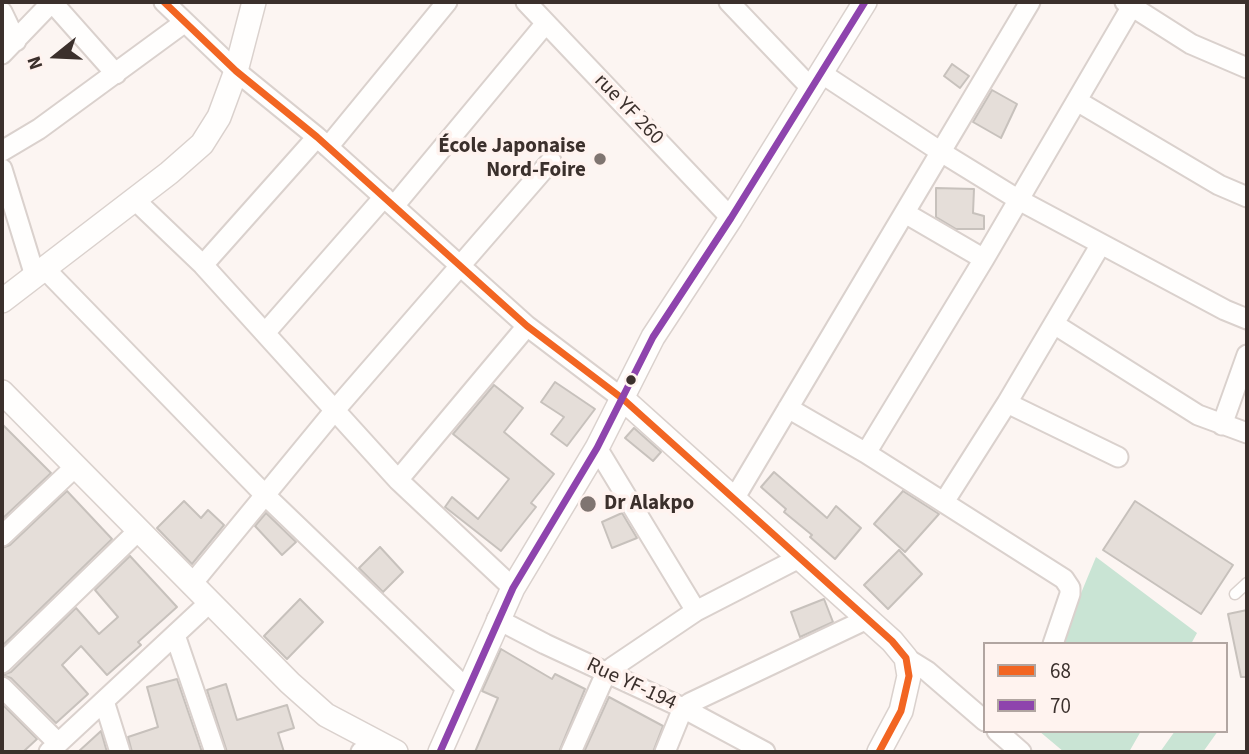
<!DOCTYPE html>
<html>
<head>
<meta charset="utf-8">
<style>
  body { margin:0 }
  #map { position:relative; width:1249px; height:754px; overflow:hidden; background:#fcf5f2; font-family:"Source Sans 3",sans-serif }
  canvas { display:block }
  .frame { position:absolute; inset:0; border:4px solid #3b302c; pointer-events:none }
  .legend { position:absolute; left:983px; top:642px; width:245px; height:91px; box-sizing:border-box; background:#fff3ef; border:2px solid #b1a5a1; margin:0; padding:9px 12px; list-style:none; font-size:21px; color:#3b302c }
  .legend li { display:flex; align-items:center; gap:14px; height:35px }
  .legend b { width:35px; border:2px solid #b1a5a1 }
  .north { position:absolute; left:21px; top:21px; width:70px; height:70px; -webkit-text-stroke:5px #fff3ef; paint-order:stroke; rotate:252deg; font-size:19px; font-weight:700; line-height:28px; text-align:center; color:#3b302c }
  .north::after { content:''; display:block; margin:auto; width:24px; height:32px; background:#3b302c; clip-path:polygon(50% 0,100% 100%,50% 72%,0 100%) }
</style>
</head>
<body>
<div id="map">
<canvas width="1249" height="754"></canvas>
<div class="frame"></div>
<ul class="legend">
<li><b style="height:9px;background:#f26522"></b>68</li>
<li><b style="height:9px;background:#8e44ad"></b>70</li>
</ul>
<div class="north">N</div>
</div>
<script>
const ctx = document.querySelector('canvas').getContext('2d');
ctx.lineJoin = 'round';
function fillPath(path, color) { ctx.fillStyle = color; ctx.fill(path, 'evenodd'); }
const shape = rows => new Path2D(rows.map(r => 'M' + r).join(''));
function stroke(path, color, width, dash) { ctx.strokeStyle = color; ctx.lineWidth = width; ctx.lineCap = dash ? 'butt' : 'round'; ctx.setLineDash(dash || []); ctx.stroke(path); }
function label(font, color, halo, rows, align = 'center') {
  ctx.font = font + ' "Source Sans 3",sans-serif'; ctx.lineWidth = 7; ctx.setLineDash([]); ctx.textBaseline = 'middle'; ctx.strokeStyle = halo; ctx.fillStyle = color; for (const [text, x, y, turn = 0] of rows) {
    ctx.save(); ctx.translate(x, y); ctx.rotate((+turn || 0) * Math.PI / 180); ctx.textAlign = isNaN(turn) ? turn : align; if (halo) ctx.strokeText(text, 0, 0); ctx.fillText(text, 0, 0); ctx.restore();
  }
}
const green = shape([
  [1096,557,1197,633,1191,644,1060,644],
  [1039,731,1141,731,1129,752,1064,752],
  [1175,731,1218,731,1203,752,1160,752]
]);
const building = shape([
  [952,64,969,76,960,88,944,76,952,64],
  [992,90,1017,104,1001,138,973,122,992,90],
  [936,188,974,189,973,213,984,216,984,229,956,229,936,217,936,188],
  [555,382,595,409,567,446,551,434,564,417,541,402,555,382],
  [494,385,523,408,504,432,554,474,531,503,536,507,501,551,445,507,452,497,478,519,509,479,453,434,494,385],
  [2,424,51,473,2,519,2,424],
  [634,428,661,452,653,461,625,438,634,428],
  [774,472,827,518,836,506,861,528,835,559,810,537,812,535,784,512,786,509,761,487,774,472],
  [67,491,112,539,2,646,2,548,10,545,67,491],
  [903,491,939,514,905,552,874,524,903,491],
  [184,501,201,518,208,510,224,525,192,564,157,528,184,501],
  [1135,501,1233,565,1201,614,1103,550,1135,501],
  [266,513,296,542,282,555,255,526,266,513],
  [622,513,637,538,612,548,602,522,622,513],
  [380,547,403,572,383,592,359,568,380,547],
  [899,550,922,574,888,609,864,585,899,550],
  [130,556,177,607,138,642,141,645,107,675,81,646,62,665,88,694,56,723,11,678,2,675,11,672,76,608,99,634,118,617,95,590,130,556],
  [300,599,323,622,287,659,264,636,300,599],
  [824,599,833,622,800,637,791,612,824,599],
  [1247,610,1247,677,1241,677,1228,614,1247,610],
  [501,649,552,679,555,674,585,689,559,752,475,752,498,698,482,691,501,649],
  [177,679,202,752,132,752,128,737,158,727,147,687,177,679],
  [226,684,237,720,287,705,294,728,278,733,284,752,227,752,207,690,226,684],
  [609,697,663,726,653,752,584,752,609,697],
  [2,704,37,739,23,752,2,752,2,704],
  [101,731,107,752,78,752,101,731]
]);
const service = shape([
  [1235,594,1247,583]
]);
const minor = shape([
  [52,2,116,74],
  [164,2,236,71,317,137,527,326,623,399],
  [526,2,731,218],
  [729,2,812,89],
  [1125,2,1191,44,1247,68],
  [2,12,16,41],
  [2,54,52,2],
  [821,73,941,152,1019,200,1225,310,1247,319],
  [1077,101,1219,185,1247,197],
  [328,147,447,2],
  [2,151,39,129,185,22],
  [2,169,35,276],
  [135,200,203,265,398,480,513,588],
  [394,206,546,23],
  [905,213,984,259],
  [203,265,317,137],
  [45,269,265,495,468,690],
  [1054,324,1198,415,1247,433],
  [265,333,384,197],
  [1007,403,1118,457],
  [788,408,866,453,1064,579,1070,588,1070,594,1053,644],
  [1222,425,1247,355],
  [597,448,696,611],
  [866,453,984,259,1132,6],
  [398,480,527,326],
  [734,499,1030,2],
  [944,502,1007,403,1101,244],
  [2,536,75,467],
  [191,585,335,410,551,161],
  [497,619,545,644,683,708,765,752],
  [175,635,215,752],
  [906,658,927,671,985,721],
  [2,663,138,531],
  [2,687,58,743],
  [104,701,120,752],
  [997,731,1021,752],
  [49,752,209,603],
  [361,752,382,745],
  [571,752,606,673,613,667,696,611,801,557],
  [665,752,683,708,690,703,867,619]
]);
const tertiary = shape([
  [2,301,169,173,202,144,219,117,236,71,254,2],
  [2,392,290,683,326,715,396,752],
  [623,399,892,641,906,658,909,676,901,711,879,752],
  [440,752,513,588,597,448,653,337,731,218,865,2]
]);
const bus1 = shape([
  [164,2,236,71,317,137,527,326,623,399,892,641,906,658,909,676,901,711,879,752]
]);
const bus2 = shape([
  [440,752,513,588,597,448,653,337,731,218,865,2]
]);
const markers = [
  [600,159,7,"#7f7571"],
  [631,380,6,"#3b302c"],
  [588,504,9,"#7f7571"]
];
const streetNames = [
  ["rue YF 260",628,110,46],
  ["Rue YF-194",631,685,25]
];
const poiNames = [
  ["École Japonaise",586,147],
  ["Nord-Foire",586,171],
  ["Dr Alakpo",604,504,"left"]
];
fillPath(green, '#c9e4d4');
fillPath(building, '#e5ded9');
stroke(building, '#c7c1bc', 2);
stroke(service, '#dad1cd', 13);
stroke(minor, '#dad1cd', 23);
stroke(tertiary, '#dad1cd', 26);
stroke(service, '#fffefd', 10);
stroke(minor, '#fffefd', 19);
stroke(tertiary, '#fffefd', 23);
stroke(bus1, '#f26522', 7);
stroke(bus2, '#8e44ad', 7);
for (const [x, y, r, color] of markers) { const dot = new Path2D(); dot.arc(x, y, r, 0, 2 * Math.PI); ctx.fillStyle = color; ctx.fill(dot); stroke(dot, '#fff3ef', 2.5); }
label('21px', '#3b302c', '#fff3ef', streetNames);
label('bold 21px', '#3b302c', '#fff3ef', poiNames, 'right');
</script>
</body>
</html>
